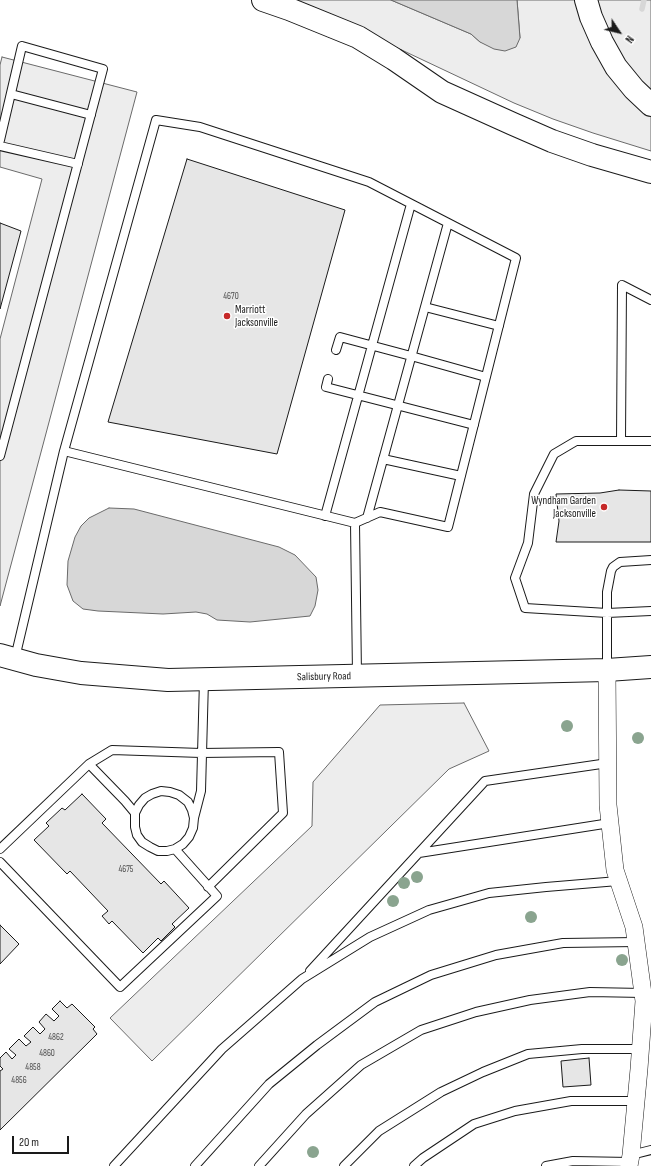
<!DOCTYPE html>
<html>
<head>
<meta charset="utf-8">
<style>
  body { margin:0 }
  #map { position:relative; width:651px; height:1166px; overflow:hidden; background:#fff; font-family:"Sofia Sans Condensed",sans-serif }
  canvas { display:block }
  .north { position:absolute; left:599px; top:12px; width:40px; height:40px; -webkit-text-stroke:3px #fff; paint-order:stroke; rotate:125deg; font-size:11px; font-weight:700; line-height:16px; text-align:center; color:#1a1a1a }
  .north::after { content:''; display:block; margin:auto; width:14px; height:18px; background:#1a1a1a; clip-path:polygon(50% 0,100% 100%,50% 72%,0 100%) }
  .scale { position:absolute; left:12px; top:1136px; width:57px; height:18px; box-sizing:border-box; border:2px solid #1a1a1a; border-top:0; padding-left:5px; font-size:12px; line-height:14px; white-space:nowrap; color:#1a1a1a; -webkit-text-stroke:3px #fff; paint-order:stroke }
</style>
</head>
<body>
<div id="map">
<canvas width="651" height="1166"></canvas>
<div class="north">N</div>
<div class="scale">20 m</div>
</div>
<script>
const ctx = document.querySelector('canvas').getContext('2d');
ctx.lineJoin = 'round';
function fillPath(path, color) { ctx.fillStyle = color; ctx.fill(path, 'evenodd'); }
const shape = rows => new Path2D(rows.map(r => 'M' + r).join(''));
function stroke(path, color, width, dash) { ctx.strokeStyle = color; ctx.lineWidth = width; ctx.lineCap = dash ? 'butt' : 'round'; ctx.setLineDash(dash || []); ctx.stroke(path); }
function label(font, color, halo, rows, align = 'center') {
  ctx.font = font + ' "Sofia Sans Condensed",sans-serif'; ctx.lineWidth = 3; ctx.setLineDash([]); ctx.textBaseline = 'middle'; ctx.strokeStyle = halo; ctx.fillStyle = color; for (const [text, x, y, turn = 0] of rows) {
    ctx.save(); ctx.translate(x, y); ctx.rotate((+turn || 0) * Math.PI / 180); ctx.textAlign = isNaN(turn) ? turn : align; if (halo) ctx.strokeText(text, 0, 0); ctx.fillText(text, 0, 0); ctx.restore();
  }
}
const built = shape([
  [287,0,391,0,471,34,480,42,520,38,517,0,578,0,651,115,651,151,593,133,553,119,514,103,353,27,287,0],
  [594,0,651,0,651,93,621,57,594,0],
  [2,57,137,92,0,606,0,339,42,179,0,167,0,65,2,57],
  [464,703,489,751,449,769,152,1061,110,1018,312,826,313,782,380,705,464,703]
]);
const water = shape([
  [391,0,517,0,520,38,516,47,505,51,494,49,480,42,471,34,391,0],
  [109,508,134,509,279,547,295,555,316,577,318,590,315,606,310,616,250,622,217,620,207,614,196,612,163,614,98,611,83,609,73,601,67,585,68,561,75,537,81,526,89,518,109,508]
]);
const stream = shape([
  [642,9,644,0]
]);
const building = shape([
  [187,159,345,210,277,454,108,422,187,159],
  [0,223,21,231,0,309,0,223],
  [619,490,651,491,651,542,556,542,559,521,556,494,600,493,619,490],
  [82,794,106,819,102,823,161,884,164,881,189,908,172,924,175,927,161,941,158,938,143,953,112,921,109,924,102,916,108,911,70,871,67,874,34,840,49,826,46,823,62,808,65,810,82,794],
  [0,925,19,944,0,964,0,925],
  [60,1001,67,1008,72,1004,95,1027,93,1029,97,1034,0,1130,0,1071,3,1069,0,1066,0,1058,6,1052,12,1059,16,1055,9,1049,19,1039,26,1046,31,1042,24,1036,33,1027,40,1034,45,1029,39,1022,46,1014,54,1021,59,1016,52,1009,60,1001],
  [589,1058,591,1085,563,1087,561,1061,589,1058]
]);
const lane = shape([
  [11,94,91,115],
  [0,140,22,46,103,69,0,456],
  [0,146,78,164],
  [651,300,622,285,621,441,576,441,554,454,534,494,528,543,515,578,525,608,607,613,651,611],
  [425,307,499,326],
  [336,350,340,337,411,356,486,377],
  [328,379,326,387,474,425],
  [621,441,651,441],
  [64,451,355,523],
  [383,459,461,476],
  [325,516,411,204],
  [367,518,448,223],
  [15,658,64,451,156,120,200,127,369,182,516,258,448,527,380,512,355,523,357,675],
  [607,669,607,592,611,571,613,567,620,562,651,560],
  [89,764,125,801,135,813],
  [0,849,89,764,112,750,201,753,279,752,283,813,208,887],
  [175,849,167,851,158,851,150,847,142,842,137,835,135,827,135,813,139,805,145,798,152,794,161,791,170,792,179,795,188,802,192,810,194,818],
  [419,853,610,823],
  [0,862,120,987,217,896,175,849,183,844,189,837,193,828,194,818,201,791,204,680],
  [310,971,485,781,608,763],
  [631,1155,651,1150],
  [114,1166,222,1049,302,979,370,937,429,910,489,893,546,887,618,881],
  [195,1166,269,1084,317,1045,375,1002,431,975,496,955,563,943,636,942],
  [259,1166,306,1114,361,1065,421,1030,476,1012,530,1000,590,992,643,993],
  [344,1166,379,1131,441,1092,483,1072,528,1054,582,1049,640,1049],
  [414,1166,423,1158,474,1124,515,1111,571,1101,636,1101],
  [546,1166,573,1161,630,1162]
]);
const street = shape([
  [607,670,608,805,615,870,634,927,644,1001,639,1069,631,1155,629,1166]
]);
const secondary = shape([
  [0,655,36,665,81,673,168,680,607,670,651,667]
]);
const highway = shape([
  [263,0,289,9,358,37,394,59,442,92,513,124,552,141,592,155,651,172],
  [586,0,591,17,602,42,616,67,634,89,651,105]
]);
const trees = [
  [567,726],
  [638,738],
  [417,877],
  [404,883],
  [393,901],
  [531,917],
  [622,960],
  [313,1152]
];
const markers = [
  [227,316,4,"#c62828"],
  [604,507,4,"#c62828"]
];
const numberNames = [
  ["4670",231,297],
  ["4675",126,870],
  ["4862",56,1038],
  ["4860",47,1054],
  ["4858",33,1068],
  ["4856",19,1081]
];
const poiNames = [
  ["Marriott",235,310],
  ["Jacksonville",235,323],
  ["Wyndham Garden",596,501,"right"],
  ["Jacksonville",596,514,"right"]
];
const streetNames = [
  ["Salisbury Road",324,677,-1]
];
fillPath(built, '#ededed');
stroke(built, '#6a6a6a', 1);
fillPath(water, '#d7d7d7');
stroke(water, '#6a6a6a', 1);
stroke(stream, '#d7d7d7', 5.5);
fillPath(building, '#e6e6e6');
stroke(building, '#1a1a1a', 1);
stroke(lane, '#1a1a1a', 10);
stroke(street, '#1a1a1a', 18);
stroke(secondary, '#1a1a1a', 24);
stroke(highway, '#1a1a1a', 24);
stroke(lane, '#fff', 8);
stroke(street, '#fff', 17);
stroke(secondary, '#fff', 22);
stroke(highway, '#fff', 22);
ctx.fillStyle = '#8aa48f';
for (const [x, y] of trees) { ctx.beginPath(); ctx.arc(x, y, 6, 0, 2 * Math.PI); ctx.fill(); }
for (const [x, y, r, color] of markers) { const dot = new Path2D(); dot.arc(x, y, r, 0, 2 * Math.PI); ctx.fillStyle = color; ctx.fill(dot); stroke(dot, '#fff', 1.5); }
label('9px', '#4d4d4d', null, numberNames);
label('11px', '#1a1a1a', '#fff', poiNames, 'left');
label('11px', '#1a1a1a', '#fff', streetNames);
</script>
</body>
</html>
